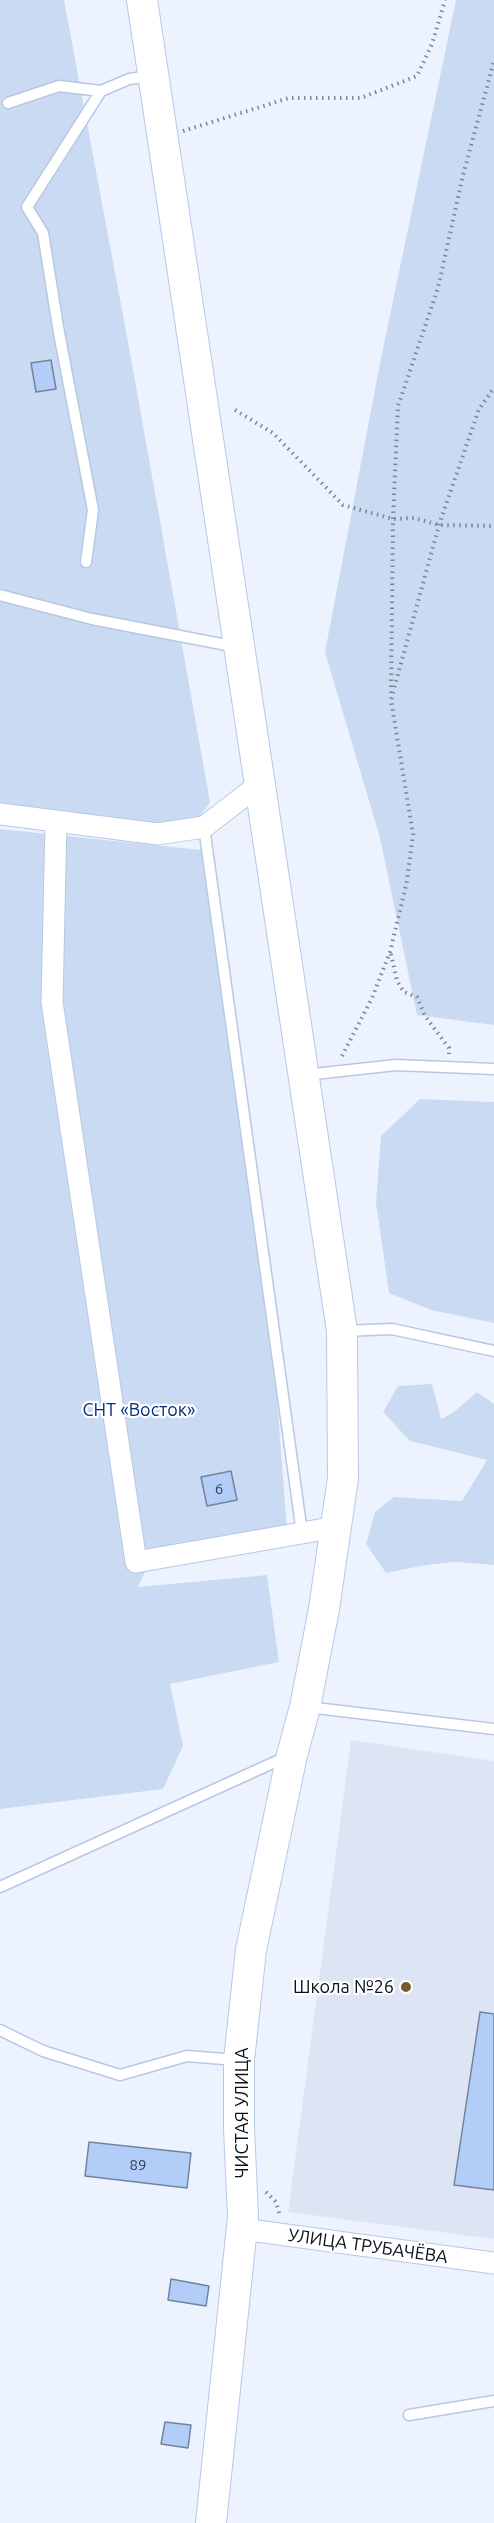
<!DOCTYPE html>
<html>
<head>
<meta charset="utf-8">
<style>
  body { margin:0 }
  canvas { display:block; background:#ecf3ff }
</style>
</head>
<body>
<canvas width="494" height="2523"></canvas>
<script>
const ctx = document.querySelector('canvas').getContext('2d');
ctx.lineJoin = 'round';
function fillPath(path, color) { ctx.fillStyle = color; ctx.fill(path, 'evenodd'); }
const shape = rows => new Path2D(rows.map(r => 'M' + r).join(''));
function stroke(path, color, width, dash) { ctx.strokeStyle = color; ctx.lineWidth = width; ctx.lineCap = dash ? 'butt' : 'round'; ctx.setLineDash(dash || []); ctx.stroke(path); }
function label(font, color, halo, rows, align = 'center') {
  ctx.font = font + ' Ubuntu,sans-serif'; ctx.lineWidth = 4.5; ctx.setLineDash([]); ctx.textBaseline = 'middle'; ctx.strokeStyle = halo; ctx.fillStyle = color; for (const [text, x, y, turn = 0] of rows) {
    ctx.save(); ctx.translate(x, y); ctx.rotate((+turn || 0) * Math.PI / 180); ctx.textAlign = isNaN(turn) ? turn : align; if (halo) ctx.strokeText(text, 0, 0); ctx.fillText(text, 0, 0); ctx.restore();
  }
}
const built = shape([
  [351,1740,494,1761,494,2239,288,2212]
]);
const green = shape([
  [0,0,64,0,131,358,210,802,192,827,0,807],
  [456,0,494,0,494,1025,417,1015,380,838,325,652,381,358],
  [0,829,201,850,277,1399,287,1529,156,1548,138,1587,267,1575,279,1662,170,1684,183,1746,163,1789,0,1809],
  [420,1099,494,1102,494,1323,431,1310,389,1293,376,1203,381,1136],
  [432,1384,441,1419,454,1412,477,1392,494,1404,494,1565,456,1562,426,1565,386,1573,366,1544,375,1512,394,1497,462,1501,487,1460,410,1441,383,1412,398,1386]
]);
const building = shape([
  [51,360,56,389,36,392,31,363,51,360],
  [231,1471,237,1500,207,1506,201,1477,231,1471],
  [480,2012,494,2014,494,2190,454,2185,480,2012],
  [89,2142,191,2153,187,2188,85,2176,89,2142],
  [171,2279,209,2286,206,2306,168,2300,171,2279],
  [165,2422,191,2425,188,2448,161,2444,165,2422]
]);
const path = shape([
  [183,131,289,98,361,98,417,76,432,44,445,0],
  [235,410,273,433,343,505,393,519,414,518,439,525,494,526],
  [391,693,393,519,398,406,438,288,463,175,494,61],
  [391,954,397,981,404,992,417,997,425,1016,449,1048,449,1054],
  [342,1056,372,998,390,952,407,881,413,834,391,700,439,525,479,409,494,388],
  [266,2192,276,2202,280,2216]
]);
const lane = shape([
  [8,103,59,86,101,91],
  [86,562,93,510,59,333,43,233,27,207,101,91,129,79,150,76],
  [0,595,92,619,237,647],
  [204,827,302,1533],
  [305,1075,396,1065,494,1069],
  [345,1331,392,1329,494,1351],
  [307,1707,494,1729],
  [0,1887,286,1757],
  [0,2030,43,2051,120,2075,187,2056,236,2060],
  [409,2415,494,2401]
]);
const street = shape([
  [0,814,158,834,204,827,261,783],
  [56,822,52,1002,136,1562,336,1527],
  [242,2229,494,2263]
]);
const secondary = shape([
  [142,0,342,1331,343,1478,324,1609,305,1707,292,1755,251,1950,239,2060,239,2128,243,2217,211,2523]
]);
const markers = [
  [406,1987,6,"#765c2e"]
];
const numberNames = [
  ["6",219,1489],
  ["89",138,2165]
];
const parkNames = [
  ["СНТ «Восток»",139,1410]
];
const poiNames = [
  ["Школа №26",394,1987]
];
const streetNames = [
  ["ЧИСТАЯ УЛИЦА",242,2113,-90],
  ["УЛИЦА ТРУБАЧЁВА",368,2246,8]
];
fillPath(built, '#dde5f4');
fillPath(green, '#cbdaf3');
fillPath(building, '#b3cdf9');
stroke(building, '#73839e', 1.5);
stroke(lane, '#b7c8e5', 13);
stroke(street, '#b7c8e5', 23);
stroke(secondary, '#b7c8e5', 32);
stroke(path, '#7f8590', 4, [1.5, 4.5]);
stroke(lane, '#fff', 10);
stroke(street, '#fff', 21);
stroke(secondary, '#fff', 30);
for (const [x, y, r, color] of markers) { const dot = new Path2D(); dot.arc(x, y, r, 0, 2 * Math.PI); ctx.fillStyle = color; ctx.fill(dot); stroke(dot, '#fff', 2); }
label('15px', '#354052', null, numberNames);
label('18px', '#002e7e', '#fff', parkNames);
label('18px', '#0b111b', '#fff', poiNames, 'right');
label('18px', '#0b111b', '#fff', streetNames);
</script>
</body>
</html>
